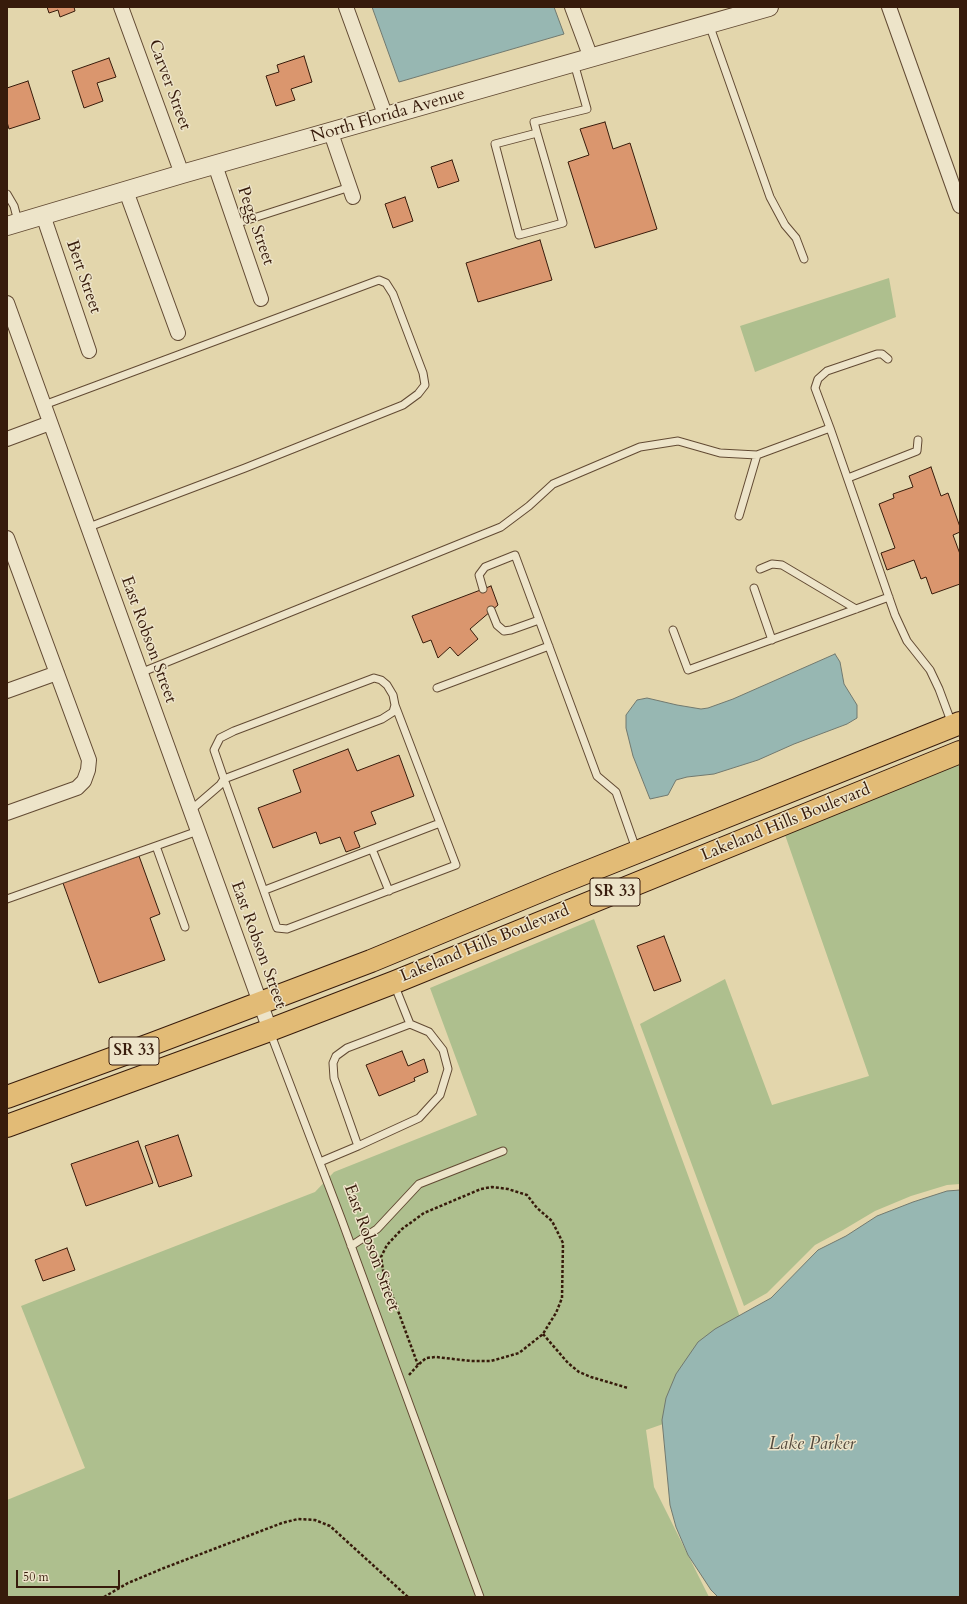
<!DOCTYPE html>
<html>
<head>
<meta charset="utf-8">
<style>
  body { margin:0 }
  #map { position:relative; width:967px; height:1604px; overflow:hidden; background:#e3d6ac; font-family:Cardo,serif }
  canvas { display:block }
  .frame { position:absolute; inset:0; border:8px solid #371b0b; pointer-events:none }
  .scale { position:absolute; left:16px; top:1570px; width:104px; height:18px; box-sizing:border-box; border:2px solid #371b0b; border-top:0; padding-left:5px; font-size:12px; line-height:14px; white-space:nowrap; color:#371b0b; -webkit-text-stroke:3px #ede4c9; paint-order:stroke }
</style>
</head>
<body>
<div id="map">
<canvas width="967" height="1604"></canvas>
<div class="frame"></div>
<div class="scale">50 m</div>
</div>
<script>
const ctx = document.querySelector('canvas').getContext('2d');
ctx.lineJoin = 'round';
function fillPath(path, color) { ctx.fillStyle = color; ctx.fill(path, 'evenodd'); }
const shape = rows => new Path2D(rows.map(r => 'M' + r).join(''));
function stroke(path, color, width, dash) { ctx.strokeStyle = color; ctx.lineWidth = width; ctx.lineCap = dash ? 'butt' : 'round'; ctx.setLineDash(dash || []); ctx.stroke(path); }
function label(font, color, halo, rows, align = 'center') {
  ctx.font = font + ' Cardo,serif'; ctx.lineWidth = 3; ctx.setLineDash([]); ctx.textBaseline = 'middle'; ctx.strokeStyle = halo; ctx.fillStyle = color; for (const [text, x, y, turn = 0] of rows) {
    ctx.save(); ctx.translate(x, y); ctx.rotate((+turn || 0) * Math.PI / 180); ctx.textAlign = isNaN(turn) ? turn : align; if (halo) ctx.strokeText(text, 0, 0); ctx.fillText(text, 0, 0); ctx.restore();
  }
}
const green = shape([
  [889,278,896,317,755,372,740,326],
  [960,760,960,1184,947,1185,911,1196,875,1211,843,1230,815,1245,767,1293,744,1306,640,1024,725,979,772,1105,869,1076,784,832],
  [594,919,766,1388,646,1430,654,1487,709,1597,7,1597,7,1500,85,1468,21,1306,315,1192,334,1172,477,1115,430,988]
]);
const water = shape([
  [372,7,554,7,564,34,399,82,372,7],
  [835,654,840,662,844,684,857,705,857,718,847,724,794,744,758,760,714,774,687,777,676,780,668,795,650,799,633,756,626,728,626,715,637,700,647,698,677,705,701,709,708,708,733,699,835,654],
  [960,1190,960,1597,718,1597,711,1590,688,1555,676,1527,670,1505,662,1420,666,1398,676,1374,698,1342,715,1329,771,1298,818,1250,846,1236,877,1216,913,1202,947,1191,960,1190]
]);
const building = shape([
  [47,7,74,7,75,11,60,17,58,10,49,13,47,7],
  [304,56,312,82,291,89,295,100,276,106,266,76,279,72,277,65,304,56],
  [109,58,116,77,97,83,103,101,84,108,72,71,109,58],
  [28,81,40,119,9,129,7,122,7,88,28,81],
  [605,122,613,149,630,143,657,229,595,248,568,162,589,155,580,129,605,122],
  [452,160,459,181,438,188,431,167,452,160],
  [405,197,413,221,393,228,385,204,405,197],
  [540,240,552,280,478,302,466,263,540,240],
  [931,467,941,496,948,493,960,527,960,532,953,535,960,554,960,584,932,594,926,577,921,579,914,560,887,570,881,553,895,548,879,504,894,498,893,494,913,487,909,476,931,467],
  [491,586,498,605,470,629,478,639,458,656,450,647,438,658,431,640,423,643,412,616,491,586],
  [348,749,357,771,399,755,414,796,371,812,376,824,354,832,360,847,346,852,340,837,320,844,316,832,273,848,258,808,301,792,293,770,348,749],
  [139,856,160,914,150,918,165,960,99,983,63,883,139,856],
  [664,936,681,981,654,991,637,946,664,936],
  [402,1051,408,1066,424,1059,428,1072,414,1078,415,1081,379,1096,366,1065,402,1051],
  [178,1135,192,1176,159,1187,145,1146,178,1135],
  [138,1141,153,1183,86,1206,71,1164,138,1141],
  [67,1248,75,1270,43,1281,35,1260,67,1248]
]);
const path = shape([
  [543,1334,568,1363,579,1372,591,1377,628,1388],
  [409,1375,418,1365,426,1358,436,1357,471,1361,491,1361,519,1353,543,1334,549,1324,556,1313,562,1298,563,1243,552,1221,537,1208,527,1195,508,1189,492,1187,481,1189,424,1213,402,1229,387,1245,381,1257,383,1270,418,1365],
  [104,1597,128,1583,164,1568,282,1523,298,1519,315,1520,330,1526,408,1597]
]);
const service = shape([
  [709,24,770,197,785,225,796,238,804,259],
  [537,133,495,144,519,235,563,223,537,133,534,122,587,109,574,63],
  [7,194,14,206,18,221],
  [235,224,350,187],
  [888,359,882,354,877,354,827,371,818,379,815,388,830,428,895,615,907,641,930,670,939,689,952,724],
  [44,405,379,280,386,283,393,294,423,373,425,385,418,394,403,405,245,468,89,527],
  [848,478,917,451,918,440],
  [739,516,757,455],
  [760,569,772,564,782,565,856,609],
  [754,588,772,640],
  [483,589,479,575,485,567,515,555,597,776,616,792,636,849],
  [491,610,497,625,504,631,511,630,539,620],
  [673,630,688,670,889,597],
  [140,673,501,527,529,506,553,484,640,447,678,441,720,453,757,455,830,428],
  [437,688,549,646],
  [191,810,220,785,224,779,214,750,220,738,234,731,374,678,381,680,387,685,393,695,395,705,393,712,382,719,224,779,277,928,287,929,456,865,395,705],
  [156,846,185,927],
  [372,849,389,891],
  [265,890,440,823],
  [7,899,198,831],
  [270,1032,341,1218,480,1597],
  [358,1146,419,1118,440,1095,448,1069,443,1050,429,1032,410,1024],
  [320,1162,358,1146,334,1078,333,1063,336,1056,347,1048,410,1024,394,984],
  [351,1246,377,1229,419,1184,503,1151]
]);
const minor = shape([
  [121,7,182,174],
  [346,7,386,117],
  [572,7,591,58],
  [889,7,960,206],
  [331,133,353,197],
  [215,165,261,299],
  [126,191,178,333],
  [43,215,89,351],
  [7,303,270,1030],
  [7,439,50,423],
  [7,538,89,760,88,770,84,781,77,788,7,813],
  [7,691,57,673]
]);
const tertiary = shape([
  [7,226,182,174,769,7]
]);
const primary = shape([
  [7,1097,152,1044,371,961,557,884,960,723],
  [7,1126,270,1030,395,982,960,752]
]);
const shields = [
  [615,892,50],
  [134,1051,50]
];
const shieldNames = [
  ["SR 33",615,892],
  ["SR 33",134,1051]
];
const streetNames = [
  ["Carver Street",169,85,70],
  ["North Florida Avenue",388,116,-16],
  ["Pegg Street",255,226,71],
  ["Bert Street",83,277,71],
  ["East Robson Street",148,640,70],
  ["Lakeland Hills Boulevard",786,823,-22],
  ["Lakeland Hills Boulevard",485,944,-22],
  ["East Robson Street",258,945,70],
  ["East Robson Street",371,1248,70]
];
const waterNames = [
  ["Lake Parker",812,1445]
];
fillPath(green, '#aebf8e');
fillPath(water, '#97b7b2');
stroke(water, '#71796f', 1);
fillPath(building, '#da966e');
stroke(building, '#371b0b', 1);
stroke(service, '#624a33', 9);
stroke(minor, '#624a33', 16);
stroke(tertiary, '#624a33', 20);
stroke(primary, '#371b0b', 24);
stroke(path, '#371b0b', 2.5, [3, 2]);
stroke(service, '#ede4c9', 7);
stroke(minor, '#ede4c9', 14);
stroke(tertiary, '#ede4c9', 18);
stroke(primary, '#e2bb76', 22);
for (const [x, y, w] of shields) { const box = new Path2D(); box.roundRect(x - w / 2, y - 14, w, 28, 3); ctx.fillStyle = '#ede4c9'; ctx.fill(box); stroke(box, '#371b0b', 1); }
label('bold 16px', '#371b0b', null, shieldNames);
label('17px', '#371b0b', '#ede4c9', streetNames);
label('italic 18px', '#544a3d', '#ede4c9', waterNames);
</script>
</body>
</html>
